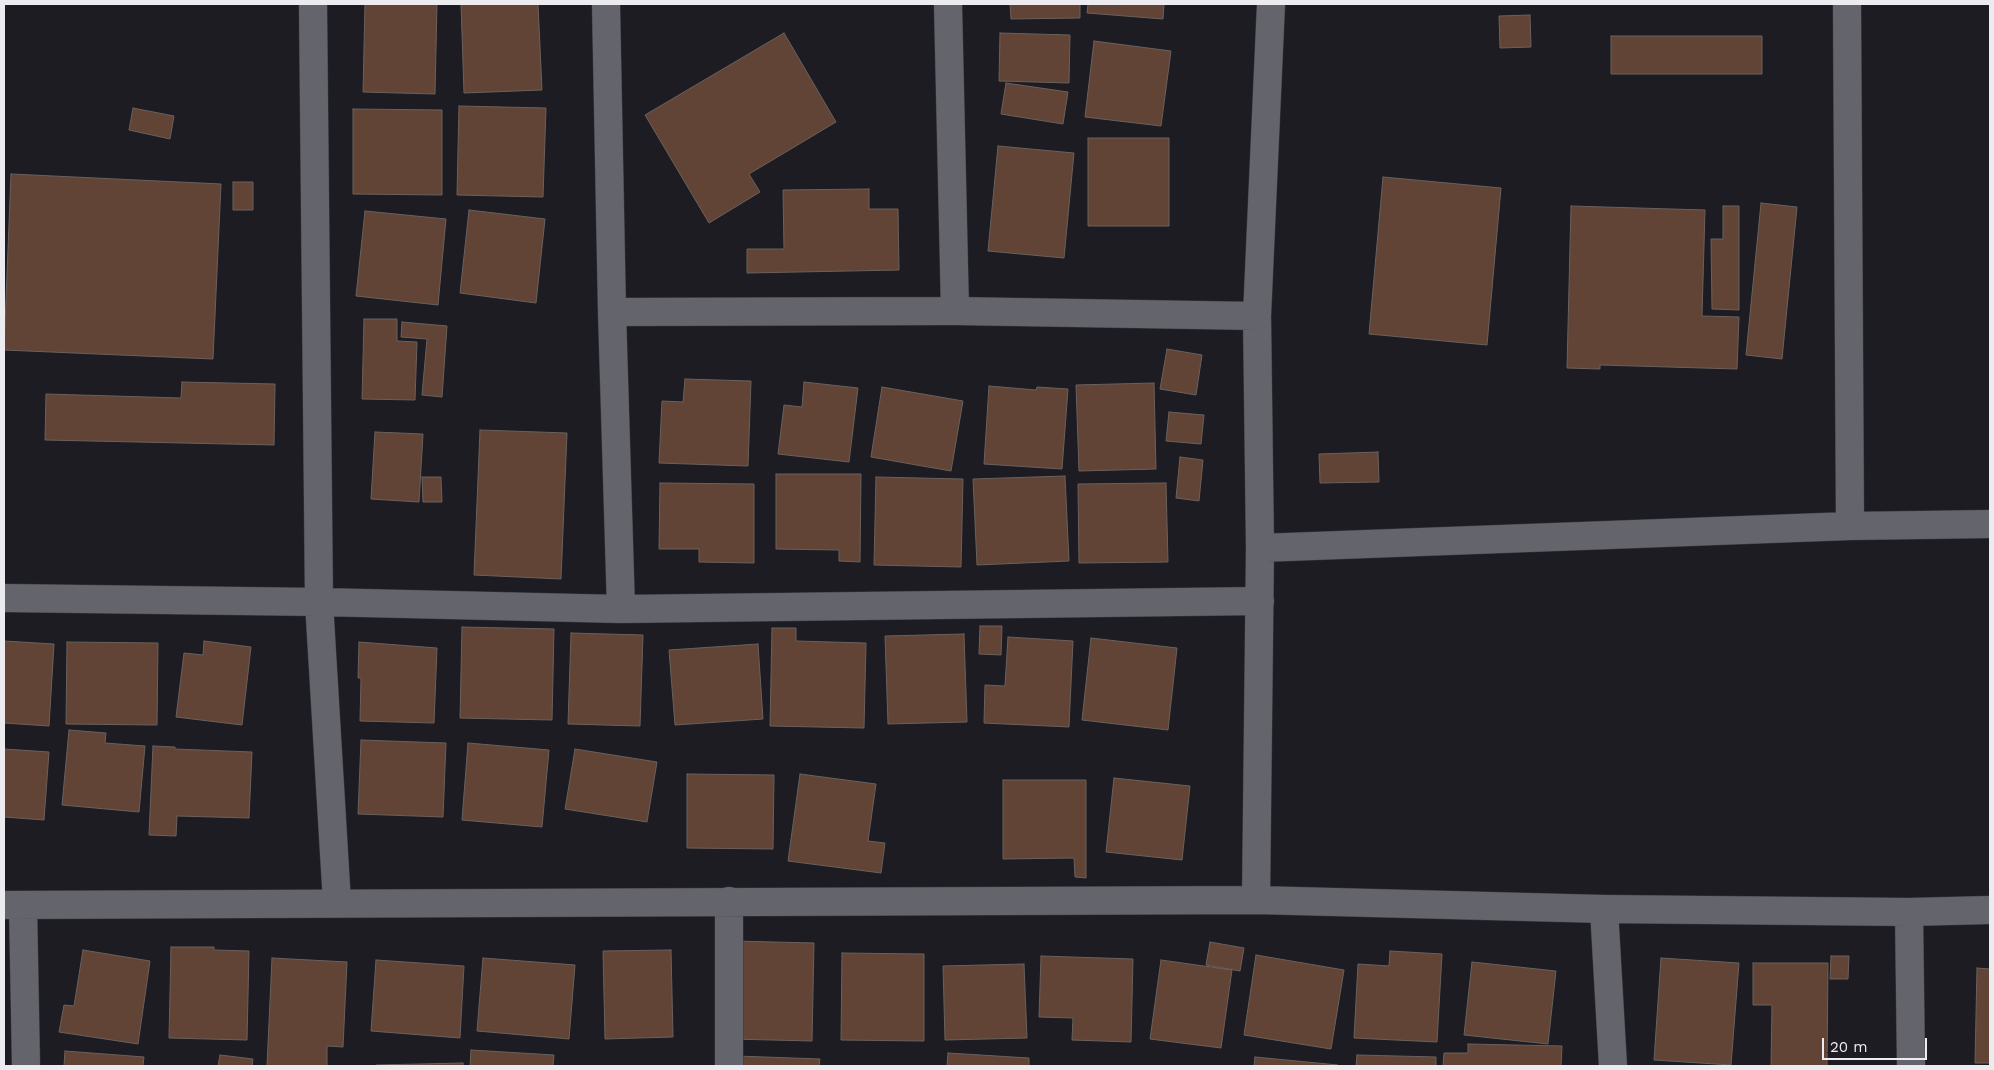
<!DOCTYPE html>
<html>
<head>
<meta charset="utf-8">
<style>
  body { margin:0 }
  #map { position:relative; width:1994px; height:1070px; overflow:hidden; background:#1d1c23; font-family:"Work Sans",sans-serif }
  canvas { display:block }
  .frame { position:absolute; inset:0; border:5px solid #ecebf0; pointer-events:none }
  .scale { position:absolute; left:1822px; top:1038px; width:105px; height:22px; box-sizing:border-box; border:2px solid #ecebf0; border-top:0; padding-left:6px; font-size:15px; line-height:18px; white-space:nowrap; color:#ecebf0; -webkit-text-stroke:4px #1d1c23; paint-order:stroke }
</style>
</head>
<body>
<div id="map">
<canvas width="1994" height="1070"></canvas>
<div class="frame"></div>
<div class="scale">20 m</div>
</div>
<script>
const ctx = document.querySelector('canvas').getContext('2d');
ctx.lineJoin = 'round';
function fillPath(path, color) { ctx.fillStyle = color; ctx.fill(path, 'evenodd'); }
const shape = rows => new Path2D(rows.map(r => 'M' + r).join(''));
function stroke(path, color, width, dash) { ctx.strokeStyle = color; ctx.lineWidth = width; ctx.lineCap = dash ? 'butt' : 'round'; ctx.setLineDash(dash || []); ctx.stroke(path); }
const building = shape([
  [365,4,437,4,435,94,363,92,365,4],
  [461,4,538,4,542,90,464,93,461,4],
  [1010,4,1080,4,1080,18,1011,19,1010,4],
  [1088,4,1164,4,1163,19,1087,13,1088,4],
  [1530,15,1531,47,1500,48,1499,16,1530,15],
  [784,33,836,122,749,174,760,192,709,223,645,115,784,33],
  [1000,33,1070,35,1069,83,999,81,1000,33],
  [1611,36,1762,36,1762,74,1611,74,1611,36],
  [1094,41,1171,51,1161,126,1085,117,1094,41],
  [1006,83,1068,92,1063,124,1001,114,1006,83],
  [459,106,546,108,543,197,457,195,459,106],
  [133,108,174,116,170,139,129,130,133,108],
  [353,109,442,110,442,195,353,194,353,109],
  [1088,138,1169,138,1169,226,1088,226,1088,138],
  [998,146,1074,153,1064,258,988,251,998,146],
  [11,174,221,184,213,359,4,350,11,174],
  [1383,177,1501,188,1487,345,1369,334,1383,177],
  [233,182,253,182,253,210,233,210,233,182],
  [869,189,869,209,898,209,899,270,747,273,747,249,784,249,783,190,869,189],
  [1761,203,1797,207,1782,359,1746,355,1761,203],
  [1571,206,1705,210,1702,316,1739,317,1737,369,1600,365,1600,369,1567,368,1571,206],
  [1723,206,1739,206,1739,310,1712,309,1711,239,1723,239,1723,206],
  [469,210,545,219,536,303,460,293,469,210],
  [365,211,446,219,438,305,356,296,365,211],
  [364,319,397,319,397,341,417,342,415,400,362,399,364,319],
  [402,322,447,326,442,397,422,395,427,339,401,337,402,322],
  [1167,349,1202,355,1196,395,1160,389,1167,349],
  [685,379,751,381,748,466,659,463,662,401,683,402,685,379],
  [182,382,275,384,274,445,45,440,46,394,181,398,182,382],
  [804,382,858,388,849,462,778,454,784,405,802,407,804,382],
  [1154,383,1156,469,1079,471,1076,385,1154,383],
  [989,386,1036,390,1037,387,1068,389,1062,469,984,464,989,386],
  [882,387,963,401,951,471,871,457,882,387],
  [1169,412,1204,415,1201,444,1166,441,1169,412],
  [480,430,567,433,561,579,474,575,480,430],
  [375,432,423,434,419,502,371,499,375,432],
  [1378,452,1379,482,1320,483,1319,454,1378,452],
  [1180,457,1203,460,1199,501,1176,498,1180,457],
  [776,474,861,474,860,562,839,561,839,550,776,549,776,474],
  [1065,476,1069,561,977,565,973,479,1065,476],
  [422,477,441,477,442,502,423,502,422,477],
  [876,477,963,479,961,567,874,565,876,477],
  [660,483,754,484,754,563,699,562,699,549,659,549,660,483],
  [1166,483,1168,562,1079,563,1078,484,1166,483],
  [980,626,1002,626,1001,655,979,654,980,626],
  [462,627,554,629,552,720,460,718,462,627],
  [772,628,796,628,796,641,866,643,864,728,770,726,772,628],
  [571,633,643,635,640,726,568,724,571,633],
  [964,634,967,722,888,724,885,636,964,634],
  [1008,637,1073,641,1069,727,984,723,985,685,1005,686,1008,637],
  [1091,638,1177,648,1168,730,1082,720,1091,638],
  [4,641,54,644,49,726,4,723,4,641],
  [204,641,251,647,242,725,176,717,184,653,203,655,204,641],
  [67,642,158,643,157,725,66,724,67,642],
  [359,642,437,648,434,723,360,721,361,678,358,678,359,642],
  [758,644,763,719,675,725,669,650,758,644],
  [69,730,106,733,105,743,145,746,139,812,62,805,69,730],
  [361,740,446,743,443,817,358,814,361,740],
  [468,743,549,750,542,827,462,820,468,743],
  [153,746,175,747,175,749,252,752,249,818,177,816,176,836,149,835,153,746],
  [4,749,49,752,44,820,4,817,4,749],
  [575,749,657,762,647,822,565,809,575,749],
  [687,774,774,775,773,849,687,848,687,774],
  [800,774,876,784,868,841,885,843,881,873,788,861,800,774],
  [1114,778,1190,786,1182,860,1106,852,1114,778],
  [1003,780,1086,780,1086,878,1075,877,1074,858,1003,859,1003,780],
  [733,941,814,943,812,1041,731,1039,733,941],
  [1210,942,1244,948,1240,971,1206,965,1210,942],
  [171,947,214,947,214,950,249,951,247,1040,169,1038,171,947],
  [83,950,150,961,138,1044,59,1032,64,1005,74,1006,83,950],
  [671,950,673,1037,605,1039,603,951,671,950],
  [1390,951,1442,954,1437,1042,1354,1038,1358,964,1389,966,1390,951],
  [842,953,924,954,924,1041,841,1040,842,953],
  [1256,955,1344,970,1331,1049,1244,1035,1256,955],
  [1041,956,1133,959,1131,1042,1072,1040,1073,1018,1039,1017,1041,956],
  [1831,956,1849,956,1848,979,1830,979,1831,956],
  [272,958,347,962,343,1047,327,1046,327,1066,267,1066,272,958],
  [483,958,575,965,569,1039,477,1031,483,958],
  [1661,958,1739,963,1731,1065,1654,1060,1661,958],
  [376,960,464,966,460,1038,371,1031,376,960],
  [1161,960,1232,970,1221,1048,1150,1039,1161,960],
  [1472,962,1556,971,1548,1044,1464,1035,1472,962],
  [1753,963,1828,963,1827,1066,1771,1066,1772,1005,1753,1005,1753,963],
  [1024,964,1027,1038,945,1040,943,966,1024,964],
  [1977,968,1990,969,1990,1063,1975,1063,1977,968],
  [1468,1044,1562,1046,1561,1066,1443,1066,1444,1053,1468,1053,1468,1044],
  [471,1050,554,1055,553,1066,470,1066,471,1050],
  [65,1051,144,1057,143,1066,64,1066,65,1051],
  [948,1053,1029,1058,1029,1066,947,1066,948,1053],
  [220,1055,253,1059,252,1066,218,1066,220,1055],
  [1357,1055,1436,1057,1436,1066,1356,1066,1357,1055],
  [737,1056,820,1059,819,1066,737,1066,737,1056],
  [1255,1057,1338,1065,1338,1066,1254,1066,1255,1057],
  [463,1063,463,1066,376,1066,376,1065,463,1063]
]);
const minor = shape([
  [313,4,319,602,337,903],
  [606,4,612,312,621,609],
  [948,4,955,311],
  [1847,4,1850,526],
  [612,312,955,311,1257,316],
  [1260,548,1850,526,1990,524],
  [4,598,319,602,621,609,1260,601],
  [1256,900,1260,548,1257,316,1271,4],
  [4,905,1256,900,1604,909,1909,912,1990,910],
  [23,905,26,1066],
  [1604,909,1613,1066],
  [1909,912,1911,1066],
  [729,1066,729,901]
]);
fillPath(building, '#624436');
stroke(building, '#6a615d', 1);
stroke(minor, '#39393e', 29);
stroke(minor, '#64646c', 28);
</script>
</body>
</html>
